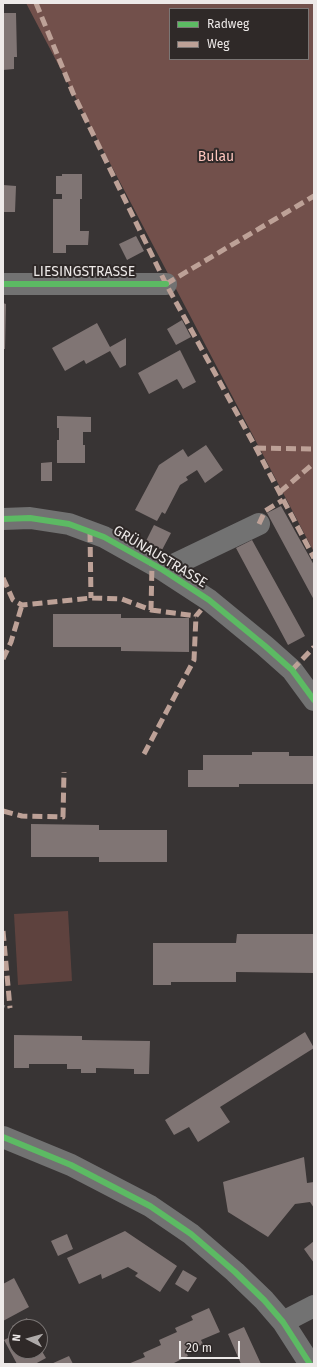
<!DOCTYPE html>
<html>
<head>
<meta charset="utf-8">
<style>
  body { margin:0 }
  #map { position:relative; width:317px; height:1367px; overflow:hidden; background:#383434; font-family:"Fira Sans",sans-serif }
  canvas { display:block }
  .frame { position:absolute; inset:0; border:4px solid #ede9e8; pointer-events:none }
  .legend { position:absolute; left:169px; top:8px; width:140px; height:52px; box-sizing:border-box; background:#2f2928; border:1px solid #7b7675; margin:0; padding:5px 7px; list-style:none; font-size:12px; color:#ede9e8 }
  .legend li { display:flex; align-items:center; gap:8px; height:20px }
  .legend b { width:20px; border:1px solid #7b7675 }
  .north { position:absolute; left:8px; top:1319px; width:40px; height:40px; box-sizing:border-box; background:#2f2928; border:1px solid #7b7675; border-radius:50%; rotate:276deg; font-size:11px; font-weight:700; line-height:16px; text-align:center; color:#ede9e8 }
  .north::after { content:''; display:block; margin:auto; width:14px; height:18px; background:#aeaaa9; clip-path:polygon(50% 0,100% 100%,50% 72%,0 100%) }
  .scale { position:absolute; left:179px; top:1341px; width:61px; height:18px; box-sizing:border-box; border:2px solid #ede9e8; border-top:0; padding-left:5px; font-size:12px; line-height:14px; white-space:nowrap; color:#ede9e8; -webkit-text-stroke:3px #2f2928; paint-order:stroke }
</style>
</head>
<body>
<div id="map">
<canvas width="317" height="1367"></canvas>
<div class="frame"></div>
<ul class="legend">
<li><b style="height:5px;background:#5cba63"></b>Radweg</li>
<li><b style="height:5px;background:#bda197"></b>Weg</li>
</ul>
<div class="north">N</div>
<div class="scale">20 m</div>
</div>
<script>
const ctx = document.querySelector('canvas').getContext('2d');
ctx.lineJoin = 'round';
function fillPath(path, color) { ctx.fillStyle = color; ctx.fill(path, 'evenodd'); }
const shape = rows => new Path2D(rows.map(r => 'M' + r).join(''));
function stroke(path, color, width, dash) { ctx.strokeStyle = color; ctx.lineWidth = width; ctx.lineCap = dash ? 'butt' : 'round'; ctx.setLineDash(dash || []); ctx.stroke(path); }
function label(font, color, halo, rows, align = 'center') {
  ctx.font = font + ' "Fira Sans",sans-serif'; ctx.lineWidth = 4; ctx.setLineDash([]); ctx.textBaseline = 'middle'; ctx.strokeStyle = halo; ctx.fillStyle = color; for (const [text, x, y, turn = 0] of rows) {
    ctx.save(); ctx.translate(x, y); ctx.rotate((+turn || 0) * Math.PI / 180); ctx.textAlign = isNaN(turn) ? turn : align; if (halo) ctx.strokeText(text, 0, 0); ctx.fillText(text, 0, 0); ctx.restore();
  }
}
const green = shape([
  [68,911,72,981,18,985,14,914]
]);
const forest = shape([
  [26,3,314,3,314,552],
  [170,9,308,9,308,59,170,59]
]);
const building = shape([
  [3,13,16,13,17,57,14,57,14,69,3,70],
  [62,174,82,174,82,199,80,199,80,231,89,231,88,245,66,245,66,253,53,253,53,199,62,199,62,194,56,194,56,176,62,176],
  [3,185,16,186,15,212,3,212],
  [136,236,144,251,127,260,119,244],
  [3,303,6,304,5,349,3,349],
  [182,320,191,337,176,345,167,329],
  [97,323,110,347,126,338,126,365,120,368,110,351,86,364,84,360,65,371,52,348],
  [180,350,196,382,183,389,177,379,149,394,138,373],
  [57,416,91,417,91,432,83,432,83,445,85,445,85,463,57,463,57,440,59,440,59,428,57,428],
  [206,445,223,470,205,483,197,470,186,477,188,480,180,485,165,514,162,512,157,521,135,510,159,465,183,449,188,457],
  [52,462,52,481,41,481,41,463],
  [281,506,314,565,314,600,267,513],
  [154,525,171,533,162,550,146,541],
  [252,540,305,636,288,645,236,548],
  [53,614,121,614,121,618,189,618,189,652,121,651,121,647,53,647],
  [252,752,289,752,289,756,314,756,314,784,239,784,239,787,188,787,188,770,203,770,203,755,252,755],
  [31,824,99,825,99,830,167,830,167,862,99,862,99,857,31,857],
  [237,934,314,934,314,973,236,972,236,982,171,982,171,985,153,985,153,943,236,943],
  [305,1032,314,1048,220,1107,230,1122,198,1142,189,1127,174,1135,165,1120],
  [14,1035,82,1036,82,1040,150,1041,149,1074,134,1074,134,1069,96,1068,96,1073,81,1073,81,1069,67,1069,67,1064,29,1064,29,1068,14,1068],
  [304,1157,307,1183,314,1182,314,1208,310,1202,295,1204,268,1237,228,1212,223,1182],
  [125,1231,177,1266,160,1292,135,1276,138,1273,128,1267,102,1279,101,1274,79,1284,67,1258],
  [67,1234,73,1249,58,1256,51,1241],
  [314,1241,314,1263,304,1249],
  [183,1270,197,1278,188,1292,175,1284],
  [14,1278,29,1307,3,1321,3,1284],
  [209,1308,220,1332,201,1340,203,1344,186,1352,188,1356,172,1364,128,1364,145,1357,143,1353,161,1345,159,1340,177,1332,175,1328,193,1320,191,1316],
  [27,1318,31,1327,16,1327,16,1334,12,1326],
  [244,1327,261,1364,241,1364,228,1334],
  [16,1334,16,1351,40,1351,40,1348,46,1358,35,1364,17,1364,4,1340],
  [69,1356,73,1364,51,1364]
]);
const path = shape([
  [3,1006,10,1008]
]);
const minor = shape([
  [3,284,166,284],
  [3,519,30,518,69,524,104,537,163,570,209,600,265,646,292,670,314,700],
  [163,570,259,524],
  [3,1137,71,1165,150,1206,191,1234,235,1272,264,1300,283,1322,310,1364],
  [283,1322,314,1306]
]);
const quiet = shape([
  [36,3,73,93,166,284,256,448,314,558],
  [166,284,314,196],
  [256,448,314,449],
  [280,492,314,463],
  [259,524,265,511,283,500],
  [90,532,91,598],
  [3,578,13,600,22,605,91,598,122,599,151,610,152,564],
  [151,610,196,616],
  [3,659,11,642,22,605],
  [292,670,314,647],
  [144,754,194,660,196,616,201,610],
  [3,811,22,816,63,817,64,772],
  [3,931,10,1008]
]);
const cycleway = shape([
  [3,284,166,284],
  [3,519,30,518,69,524,104,537,163,570,209,600,265,646,292,670,314,700],
  [3,1137,71,1165,150,1206,191,1234,235,1272,264,1300,283,1322,310,1364]
]);
const parkNames = [
  ["Bulau",216,157]
];
const streetNames = [
  ["LIESINGSTRASSE",84,272],
  ["GRÜNAUSTRASSE",160,557,31]
];
fillPath(green, '#5e423e');
fillPath(forest, '#72504b');
fillPath(building, '#807574');
stroke(path, '#70706f', 2.5, [2, 3]);
stroke(minor, '#727272', 22);
stroke(quiet, '#bda197', 5, [10, 5]);
stroke(cycleway, '#5cba63', 6);
label('14px', '#ffc6be', '#2f2928', parkNames);
label('14px', '#ede9e8', '#2f2928', streetNames);
</script>
</body>
</html>
